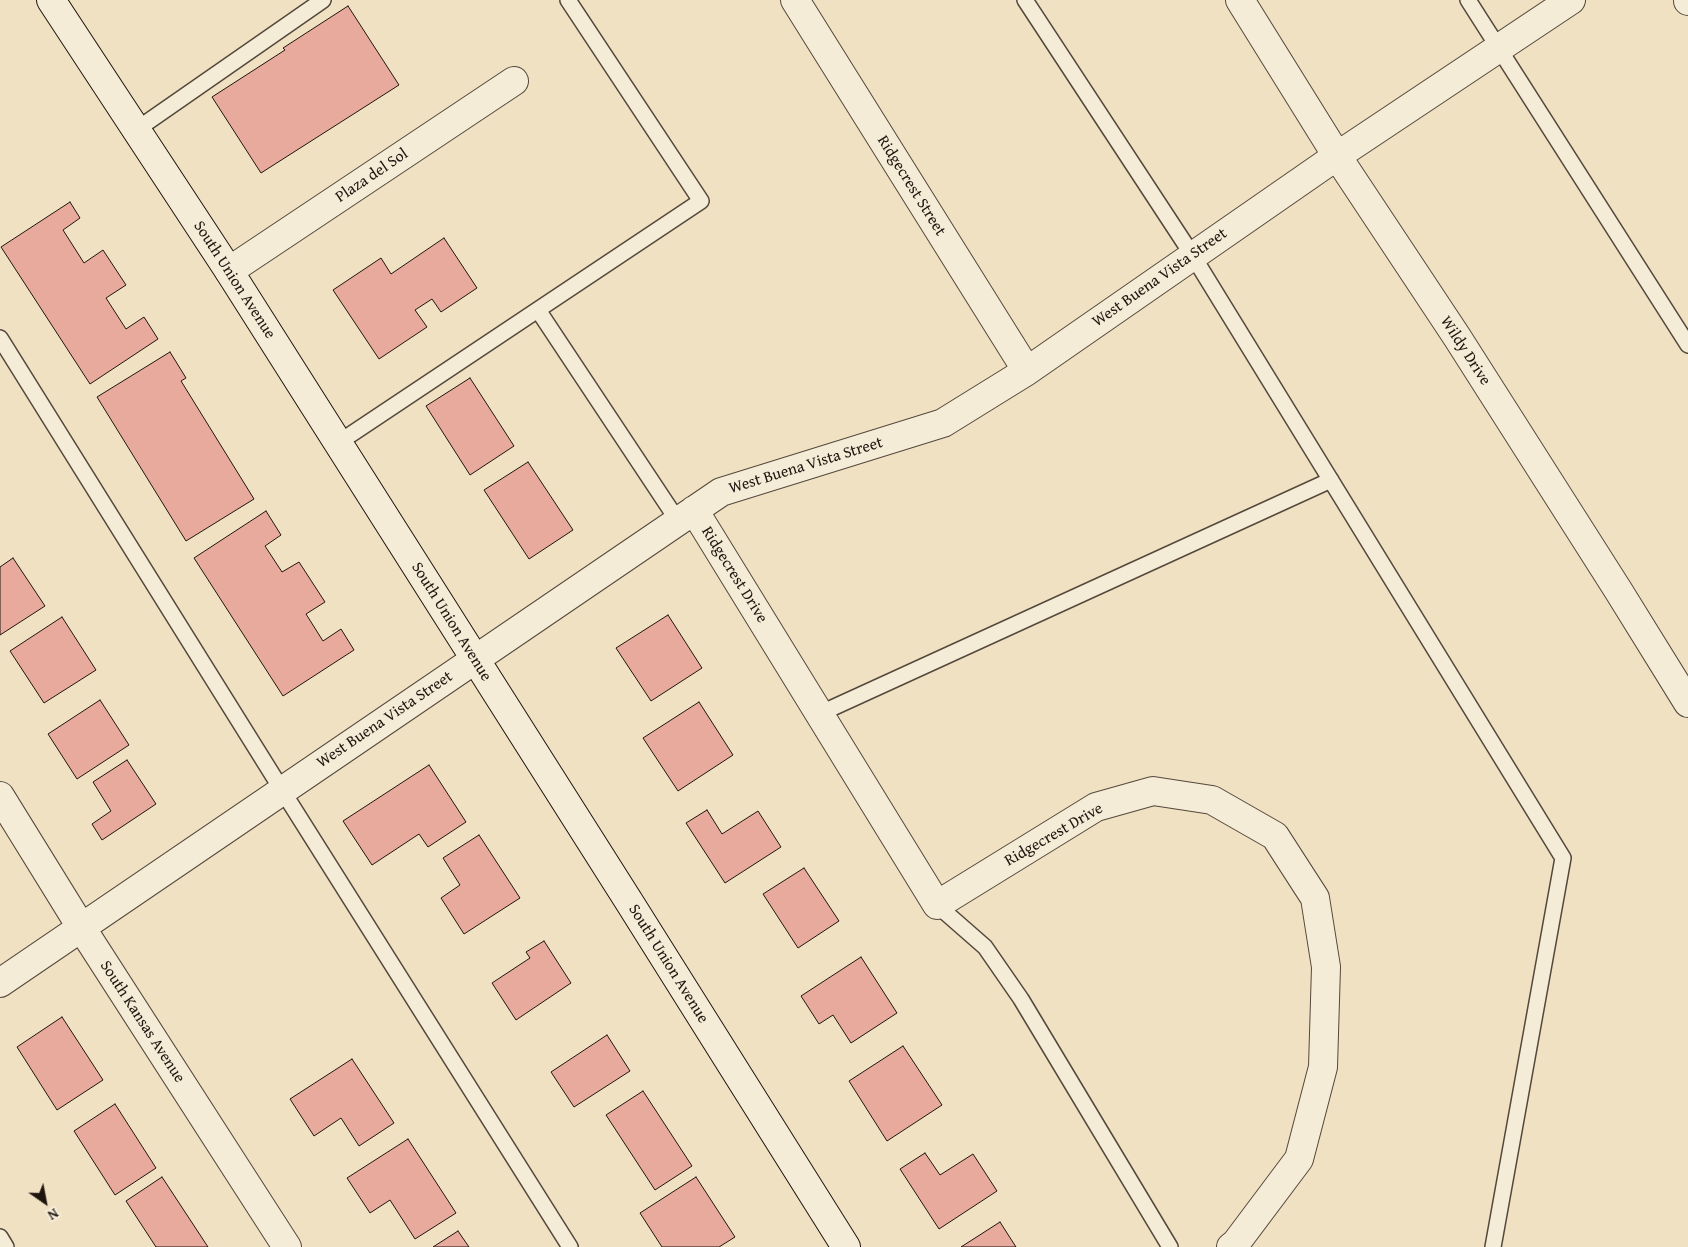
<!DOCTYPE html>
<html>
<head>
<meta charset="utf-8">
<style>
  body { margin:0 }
  #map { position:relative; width:1688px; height:1247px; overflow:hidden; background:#f0e1c3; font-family:"Gentium Book Plus",serif }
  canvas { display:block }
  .north { position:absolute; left:20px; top:1177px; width:50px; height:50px; -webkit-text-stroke:4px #f5ecd8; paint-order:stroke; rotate:147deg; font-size:14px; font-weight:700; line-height:20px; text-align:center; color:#20150e }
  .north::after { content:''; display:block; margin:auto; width:18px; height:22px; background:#20150e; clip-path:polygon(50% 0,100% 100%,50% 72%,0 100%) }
</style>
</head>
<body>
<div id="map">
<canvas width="1688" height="1247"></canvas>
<div class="north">N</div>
</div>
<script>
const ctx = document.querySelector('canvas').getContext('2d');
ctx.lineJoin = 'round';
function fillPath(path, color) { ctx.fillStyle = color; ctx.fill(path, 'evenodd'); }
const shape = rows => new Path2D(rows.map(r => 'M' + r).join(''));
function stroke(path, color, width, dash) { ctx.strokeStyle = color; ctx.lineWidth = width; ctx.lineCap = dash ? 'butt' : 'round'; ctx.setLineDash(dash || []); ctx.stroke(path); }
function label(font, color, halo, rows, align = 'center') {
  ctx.font = font + ' "Gentium Book Plus",serif'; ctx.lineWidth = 4; ctx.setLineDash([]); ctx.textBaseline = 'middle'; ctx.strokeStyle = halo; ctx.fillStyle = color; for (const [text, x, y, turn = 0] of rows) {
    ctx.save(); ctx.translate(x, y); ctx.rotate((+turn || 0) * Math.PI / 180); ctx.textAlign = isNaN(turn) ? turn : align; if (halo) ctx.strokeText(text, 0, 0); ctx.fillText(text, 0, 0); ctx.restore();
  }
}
const building = shape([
  [348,6,399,85,261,173,212,97,285,50,283,48,348,6],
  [70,202,80,218,63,230,84,263,103,250,126,285,106,298,126,329,144,317,158,339,90,384,1,247,70,202],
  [444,238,477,288,441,312,432,299,415,310,427,327,379,359,333,290,381,258,391,274,444,238],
  [170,352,186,378,181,381,254,499,186,541,97,397,170,352],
  [470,378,514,446,470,475,426,406,470,378],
  [528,462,573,530,529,559,484,490,528,462],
  [266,511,281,535,265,546,282,572,299,562,325,602,306,614,323,641,341,629,354,650,283,696,194,558,266,511],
  [13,558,45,606,0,635,0,567,13,558],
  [668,615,702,668,651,701,616,648,668,615],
  [62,617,96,670,44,703,10,651,62,617],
  [100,700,129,745,77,779,48,734,100,700],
  [699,702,733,755,678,791,643,738,699,702],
  [127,760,156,804,102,840,92,824,111,811,93,782,127,760],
  [429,765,466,822,428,847,419,834,372,865,343,821,429,765],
  [707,810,722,834,758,811,781,847,725,883,686,823,707,810],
  [479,835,520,898,464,934,441,898,460,885,443,858,479,835],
  [804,868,839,921,798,948,763,894,804,868],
  [544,941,571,983,516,1020,492,983,530,958,526,952,544,941],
  [861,957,897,1013,851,1043,833,1015,819,1024,801,996,861,957],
  [62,1017,103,1080,57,1110,17,1047,62,1017],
  [607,1035,630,1071,574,1107,551,1072,607,1035],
  [903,1046,942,1105,887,1141,849,1081,903,1046],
  [352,1059,394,1123,359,1146,341,1118,314,1136,290,1099,352,1059],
  [643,1091,692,1166,655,1190,606,1115,643,1091],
  [115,1104,156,1168,115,1195,74,1131,115,1104],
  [408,1139,456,1213,415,1239,390,1200,370,1213,347,1178,408,1139],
  [925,1153,940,1175,973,1154,997,1191,939,1229,900,1169,925,1153],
  [162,1177,208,1247,156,1247,126,1201,162,1177],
  [696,1177,735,1237,719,1247,662,1247,640,1213,696,1177],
  [1000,1222,1016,1247,961,1247,1000,1222],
  [458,1231,469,1247,433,1247,458,1231]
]);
const service = shape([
  [1025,0,1193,256,1563,858,1493,1247],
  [1468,0,1688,345],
  [136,130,323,0],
  [538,310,678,521],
  [0,338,282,790,570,1247],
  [338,443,701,201,568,0],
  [819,714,1331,480],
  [937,905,985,947,1021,999,1170,1247],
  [0,1237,6,1247]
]);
const minor = shape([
  [795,0,1027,371],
  [1240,0,1337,156,1457,337,1618,590,1688,703],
  [1688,0,1688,1],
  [229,271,514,81],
  [694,510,937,905,1096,807,1153,791,1212,800,1275,836,1315,898,1326,967,1323,1067,1299,1159,1236,1243,1231,1247],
  [0,796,81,927,287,1247],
  [0,983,721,492,943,423,1027,371,1337,156,1571,0]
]);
const secondary = shape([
  [51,0,229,271,628,900,846,1247]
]);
const streetNames = [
  ["Plaza del Sol",372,176,-34],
  ["Ridgecrest Street",911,186,58],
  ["West Buena Vista Street",1160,278,-35],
  ["South Union Avenue",234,280,57],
  ["Wildy Drive",1465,351,57],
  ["West Buena Vista Street",806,466,-17],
  ["Ridgecrest Drive",734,575,58],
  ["South Union Avenue",451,622,58],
  ["West Buena Vista Street",385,720,-34],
  ["Ridgecrest Drive",1054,835,-30],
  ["South Union Avenue",668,964,58],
  ["South Kansas Avenue",142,1022,57]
];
fillPath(building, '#e8aa9c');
stroke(building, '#20150e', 1);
stroke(service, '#54483b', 18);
stroke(minor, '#54483b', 30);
stroke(secondary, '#20150e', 30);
stroke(service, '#f5ecd8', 15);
stroke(minor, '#f5ecd8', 28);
stroke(secondary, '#f5ecd8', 28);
label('16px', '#20150e', '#f5ecd8', streetNames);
</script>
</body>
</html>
